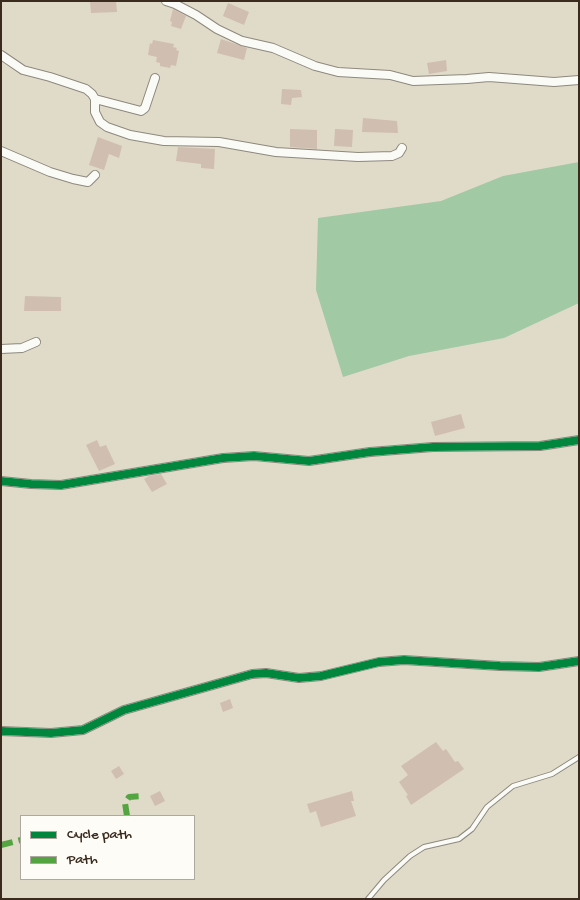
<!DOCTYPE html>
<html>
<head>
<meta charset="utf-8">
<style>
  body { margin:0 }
  #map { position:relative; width:580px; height:900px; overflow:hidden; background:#e0dbc8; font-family:"Gochi Hand",sans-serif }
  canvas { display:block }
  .frame { position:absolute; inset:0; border:2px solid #3b2a1e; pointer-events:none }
  .legend { position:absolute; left:20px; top:815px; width:175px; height:65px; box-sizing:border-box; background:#fdfcf7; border:1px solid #afa8a0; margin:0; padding:6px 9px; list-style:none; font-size:15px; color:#3b2a1e }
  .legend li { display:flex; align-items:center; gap:10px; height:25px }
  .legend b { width:25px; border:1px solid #afa8a0 }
</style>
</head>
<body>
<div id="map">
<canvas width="580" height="900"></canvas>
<div class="frame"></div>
<ul class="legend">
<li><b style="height:6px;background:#00873e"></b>Cycle path</li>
<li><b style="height:6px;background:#54a441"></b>Path</li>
</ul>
</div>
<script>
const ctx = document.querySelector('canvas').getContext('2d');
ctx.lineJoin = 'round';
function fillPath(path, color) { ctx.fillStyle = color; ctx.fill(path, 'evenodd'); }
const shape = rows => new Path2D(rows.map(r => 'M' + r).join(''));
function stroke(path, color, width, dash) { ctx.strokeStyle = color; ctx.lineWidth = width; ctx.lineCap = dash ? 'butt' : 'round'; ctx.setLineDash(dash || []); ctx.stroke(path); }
const forest = shape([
  [579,162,579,303,504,338,409,356,343,377,316,290,318,218,441,201,503,176]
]);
const building = shape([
  [90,1,116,1,117,12,91,13],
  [228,3,249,12,244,25,223,16],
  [173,9,186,16,181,29,171,26,172,22,170,21],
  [221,39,247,48,244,60,217,53],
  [153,40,174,44,173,47,177,48,176,50,179,51,176,66,171,65,170,68,160,66,160,63,156,62,157,57,148,55,150,43,152,44],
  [446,60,447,71,429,74,427,63],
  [282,89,301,90,302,97,292,98,291,105,281,104],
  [363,118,397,121,398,133,362,132],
  [290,129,317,130,317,149,290,147],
  [335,129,353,130,352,147,334,146],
  [98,137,122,146,119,158,109,154,104,170,89,165],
  [178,147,215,149,214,169,201,168,201,164,176,161],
  [25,296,61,297,61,311,24,311],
  [461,414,465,428,435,436,431,422],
  [97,440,100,447,106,445,115,464,99,471,86,445],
  [161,474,167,484,152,492,144,479,149,476],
  [230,699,233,708,223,712,220,703],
  [436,742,443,751,446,749,455,762,458,761,464,769,411,805,406,796,408,795,399,782,408,775,401,766],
  [119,766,124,774,116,779,111,771],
  [160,791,165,801,155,806,150,796],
  [352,791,354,801,351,801,356,816,321,827,316,811,310,813,307,804]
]);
const lane = shape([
  [368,899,384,880,410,856,424,847,459,839,472,829,487,807,513,786,552,774,579,757]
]);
const street = shape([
  [166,1,175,4,196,15,217,29,242,41,273,48,315,66,338,72,390,75,413,81,467,79,489,77,554,82,579,80],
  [1,55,23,70,50,77,86,89,92,94,95,99,95,112,100,122,107,127,130,135,164,141,219,142,276,152,358,157,392,156,399,153,402,148],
  [95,99,141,111,145,108,155,78],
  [1,151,50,172,73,179,88,182,95,175],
  [1,349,22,348,36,342],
  [1,481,31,484,61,485,223,458,254,456,309,461,370,452,433,447,540,446,579,440],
  [1,731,51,733,83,730,124,710,252,674,266,673,299,678,321,676,379,662,404,660,500,666,539,667,579,661]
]);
const quiet = shape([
  [127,816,125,803,129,797,144,796],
  [1,845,21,840]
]);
const cycleway = shape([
  [1,481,31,484,61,485,223,458,254,456,309,461,370,452,433,447,540,446,579,440],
  [1,731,51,733,83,730,124,710,252,674,266,673,299,678,321,676,379,662,404,660,500,666,539,667,579,661]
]);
fillPath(forest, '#a1c9a3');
fillPath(building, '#d0beb1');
stroke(lane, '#8e887d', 6);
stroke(street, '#8e887d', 10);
stroke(lane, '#fafaf7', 4);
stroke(street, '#fafaf7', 8);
stroke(quiet, '#54a441', 6, [12, 6]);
stroke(cycleway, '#00873e', 8);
</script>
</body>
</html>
